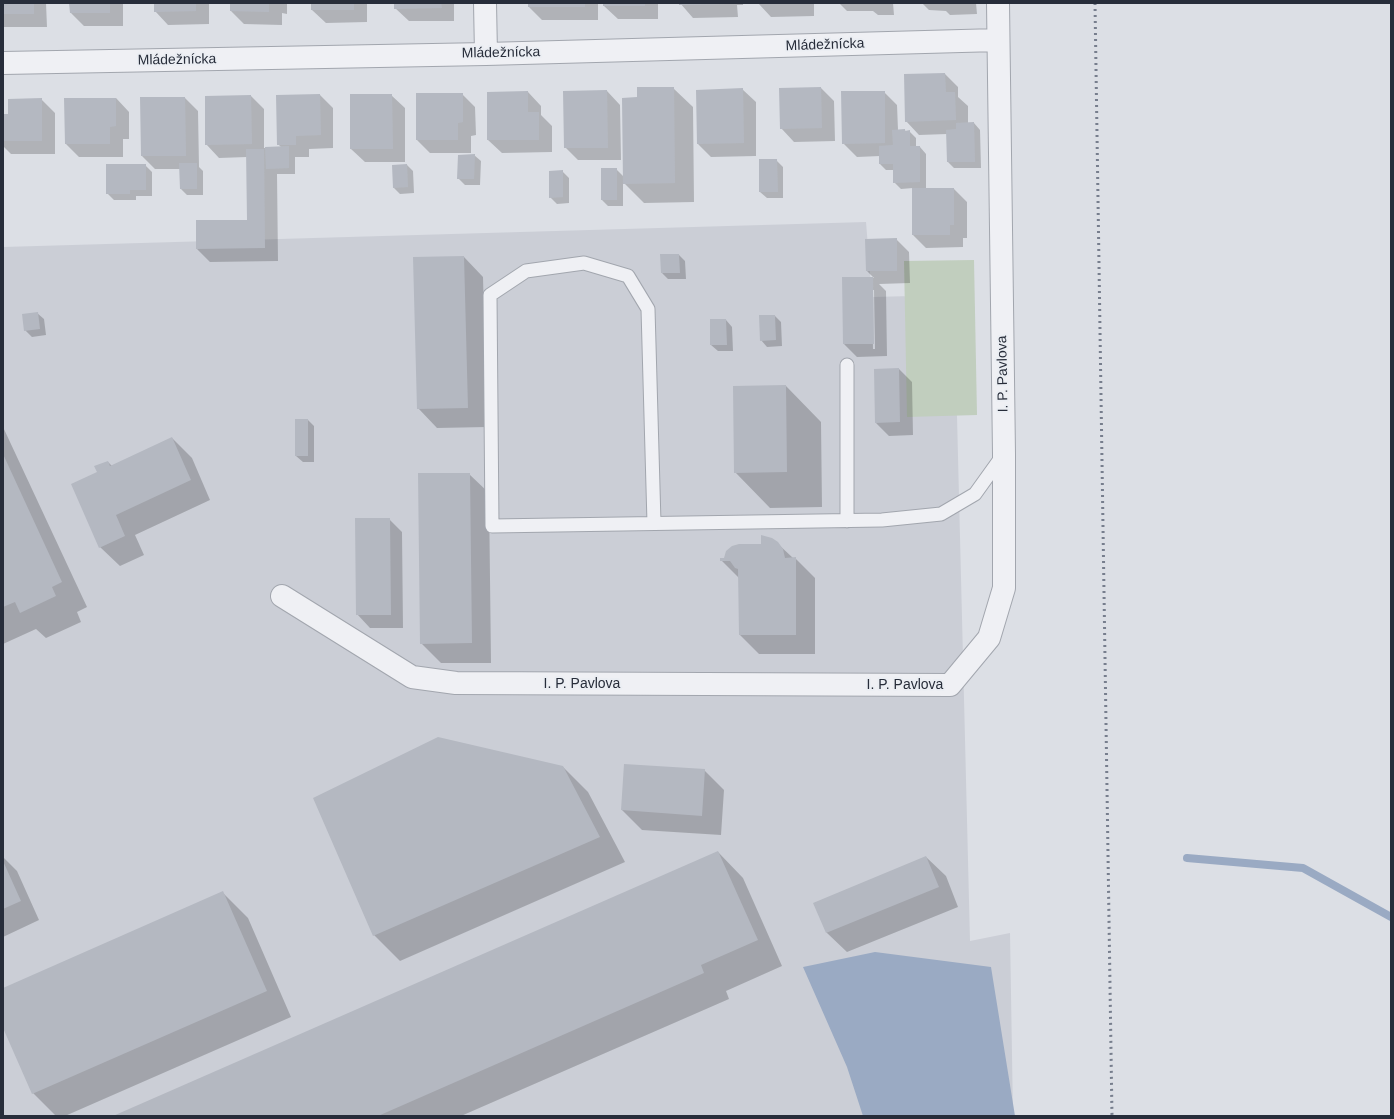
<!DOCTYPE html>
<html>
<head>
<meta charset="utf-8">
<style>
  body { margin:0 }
  #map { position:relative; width:1394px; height:1119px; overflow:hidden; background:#dcdfe5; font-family:Arial,sans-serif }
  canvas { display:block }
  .frame { position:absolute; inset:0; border:4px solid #272d3a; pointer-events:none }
</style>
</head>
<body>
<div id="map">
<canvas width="1394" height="1119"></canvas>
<div class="frame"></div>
</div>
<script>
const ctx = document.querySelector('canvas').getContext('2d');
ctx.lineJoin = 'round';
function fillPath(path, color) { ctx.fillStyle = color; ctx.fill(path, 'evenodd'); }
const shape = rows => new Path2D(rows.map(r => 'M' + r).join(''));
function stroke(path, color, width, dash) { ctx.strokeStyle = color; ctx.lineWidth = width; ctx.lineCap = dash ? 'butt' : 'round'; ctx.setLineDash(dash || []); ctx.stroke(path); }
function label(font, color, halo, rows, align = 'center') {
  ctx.font = font + ' Arial,sans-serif'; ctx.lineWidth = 4; ctx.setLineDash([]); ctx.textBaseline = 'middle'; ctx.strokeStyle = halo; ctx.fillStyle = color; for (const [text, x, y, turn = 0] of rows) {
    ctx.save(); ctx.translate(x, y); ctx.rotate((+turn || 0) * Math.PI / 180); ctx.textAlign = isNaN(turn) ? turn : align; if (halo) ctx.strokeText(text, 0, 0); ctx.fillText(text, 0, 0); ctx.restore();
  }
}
const built = shape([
  [866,222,872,297,954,295,970,941,1010,933,1013,1116,3,1116,3,247]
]);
const green = shape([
  [974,260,977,415,907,417,904,261]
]);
const water = shape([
  [875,952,991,967,1015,1116,863,1116,847,1067,803,967]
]);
const shadow = shape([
  [3,3,46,3,47,27,3,27],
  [70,3,123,3,123,26,84,26,71,13],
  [155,3,209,3,209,24,168,25,155,11],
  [231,3,287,3,287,14,282,13,282,25,244,24,231,11],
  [312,3,367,3,367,22,326,23,312,10],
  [395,3,454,3,454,21,409,21,395,8],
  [529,3,598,3,598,20,542,20,529,7],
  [604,3,658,3,658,19,618,19,604,6],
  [680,3,743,3,743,5,737,5,738,17,693,18],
  [758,3,814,3,814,16,771,17],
  [839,3,893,3,894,15,878,15,873,11,847,11],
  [922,3,976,3,977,14,950,15,946,11,929,10],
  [945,74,958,87,958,97,968,106,968,123,974,123,980,130,981,168,954,168,948,162,947,134,919,135,906,121],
  [673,88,693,107,694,202,644,203,623,182,623,206,608,206,602,200,616,169,624,177,638,98],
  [821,88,834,101,835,141,794,142,781,128],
  [742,89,756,102,756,156,711,157,698,144],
  [607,91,620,105,621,160,578,160,565,147,564,92],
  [528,92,541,106,541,115,552,126,552,152,502,153,488,140],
  [884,92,897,105,898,130,905,130,906,132,909,131,916,138,916,147,920,147,926,154,926,189,954,189,967,202,967,238,963,238,963,247,926,248,913,235,913,188,901,189,894,182,894,170,886,170,880,164,880,156,857,157,843,143],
  [462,94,475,107,476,135,471,136,471,153,430,153,417,140],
  [320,95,333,108,333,148,309,149,309,157,295,157,295,174,277,174,278,261,210,262,197,249,248,221,247,157,219,158,206,144,206,97,251,96,264,109,264,148,281,147,278,144],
  [391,95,405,108,405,162,365,162,351,149],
  [116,98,129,112,129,139,123,139,123,157,79,157,66,144],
  [141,98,185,98,198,111,199,167,203,171,203,195,187,195,181,189,180,169,155,169,142,156],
  [41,99,55,113,55,154,11,154,3,146,3,115,9,115],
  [474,155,481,161,480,185,465,185,458,178],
  [776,160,783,167,783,198,767,198,760,192],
  [145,165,152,172,152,196,136,196,136,200,114,200,107,193],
  [407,165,413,171,414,193,400,194,394,188,393,166],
  [562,171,569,178,569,203,557,204,550,197],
  [896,239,909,252,910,283,879,284,886,291,887,356,857,357,844,344,843,278,874,278,867,271],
  [872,290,874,290,875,349,873,349],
  [679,255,685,261,686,279,668,279,662,273],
  [464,257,483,277,487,427,437,428,418,408],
  [37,313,44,319,46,335,32,337,25,330],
  [775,316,781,322,782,346,767,347,761,340],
  [726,320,732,327,733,351,718,351,711,345],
  [899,369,912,382,913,435,889,436,876,423],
  [786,386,821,422,822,507,770,508,735,472],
  [308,420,314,426,314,462,303,462,296,456],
  [3,427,87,607,77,612,81,622,46,638,36,629,3,644],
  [172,438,192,458,210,500,135,535,144,555,120,566,100,547,98,472,108,462,112,466],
  [469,474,489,493,491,663,441,663,421,643],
  [389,519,402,532,403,628,370,628,357,614],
  [777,543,793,558,795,558,815,578,815,654,759,654,740,635,739,578,721,560,762,545],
  [562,766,588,792,625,862,400,961,374,935],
  [704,770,724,790,721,835,642,830,622,810],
  [718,852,743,878,782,966,726,991,729,999,461,1116,116,1116],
  [3,857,17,871,39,920,3,937],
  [926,857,946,876,958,907,847,952,827,933,815,903],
  [223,893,248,918,291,1017,65,1116,56,1116,33,1093,3,1025,3,989]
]);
const stream = shape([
  [1187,858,1303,868,1391,917]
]);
const building = shape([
  [3,3,34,3,34,14,3,14],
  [69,3,110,3,110,13,70,13],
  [154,3,196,3,196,11,154,12],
  [230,3,269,3,269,12,230,11],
  [311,3,354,3,354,10,311,10],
  [394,3,441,3,442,8,394,9],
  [528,3,585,3,585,7,528,7],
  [603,3,645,3,645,6,603,6],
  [679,3,725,3,725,4,679,5],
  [945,73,946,92,955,92,956,120,905,122,904,74],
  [637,87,674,87,675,183,623,184,622,98,637,97],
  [821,87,822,128,780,129,779,88],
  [743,88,744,143,697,144,696,90],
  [607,90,608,148,564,148,563,91],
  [528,91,528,112,539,112,539,140,487,140,487,92],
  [841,91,885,91,885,143,842,144],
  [416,93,463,93,463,122,458,123,458,140,416,140],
  [320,94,321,135,296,136,296,145,277,145,276,95],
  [350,94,392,94,393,149,350,149],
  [251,95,252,144,205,145,205,96],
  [140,97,185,97,186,156,141,156],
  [42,98,42,141,3,141,3,114,8,114,8,99],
  [64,98,116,98,116,126,110,127,110,144,65,144],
  [974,122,975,162,947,162,946,130,956,129,956,123],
  [905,129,905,131,910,130,910,146,920,146,920,182,893,183,893,164,879,164,879,146,893,145,892,130],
  [289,146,289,168,266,169,265,147],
  [246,149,264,149,265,248,196,249,196,220,247,220],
  [475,154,474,179,457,179,458,155],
  [759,159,777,159,778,192,759,192],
  [179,163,197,163,197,189,180,189],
  [106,164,146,164,146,190,130,190,130,194,106,194],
  [407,164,408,187,393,188,392,165],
  [601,168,617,168,617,200,601,200],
  [563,170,563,197,549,198,549,171],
  [912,188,954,188,954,225,950,225,950,235,912,235],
  [897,238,897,271,866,271,865,239],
  [660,254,679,254,680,273,661,273],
  [464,256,468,408,417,409,413,257],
  [842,277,873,277,874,344,843,344],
  [38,312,40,329,24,331,22,314],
  [759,315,775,315,776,340,760,341],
  [710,319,726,319,727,345,710,345],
  [899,368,900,422,875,423,874,369],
  [786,385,787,472,734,473,733,386],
  [295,419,308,419,308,456,295,456],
  [172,437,191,480,116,515,125,536,99,548,71,484,97,472,94,466,108,461,110,466],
  [3,454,62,582,52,587,56,596,20,613,15,602,3,607],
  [418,473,470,473,472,643,420,644],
  [355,518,390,518,391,615,356,615],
  [761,535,772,538,778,542,783,549,785,558,796,557,796,635,739,635,738,569,735,568,730,561,720,561,720,558,724,558,726,551,732,546,739,544,761,544],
  [438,737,563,766,600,837,373,936,313,798],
  [624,764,705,769,702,816,621,810],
  [718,851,758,940,701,965,704,973,378,1116,113,1116],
  [926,856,939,887,826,933,813,903],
  [3,861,21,901,3,909],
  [223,891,267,991,32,1094,3,1028,3,988]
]);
const lane = shape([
  [847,365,847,521],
  [654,523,648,309,628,276,584,263,526,271,490,295,492,526,882,520,941,514,975,494,1003,455]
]);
const street = shape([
  [485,3,486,54],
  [3,63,486,54,998,40],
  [282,596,412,677,456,683,950,685,989,638,1004,588,1004,454,998,3]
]);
const rail = shape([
  [1095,3,1112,1116]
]);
const streetNames = [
  ["Mládežnícka",825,45,-2],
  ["Mládežnícka",501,53,-1],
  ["Mládežnícka",177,60,-1],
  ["I. P. Pavlova",1003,374,-91],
  ["I. P. Pavlova",582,684],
  ["I. P. Pavlova",905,685]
];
fillPath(built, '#cbced6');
fillPath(green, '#c1cebe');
fillPath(water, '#9aaac3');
fillPath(shadow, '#0003');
stroke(stream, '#9aaac3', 8);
fillPath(building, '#b4b8c1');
stroke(lane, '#a2a6ae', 15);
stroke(street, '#a2a6ae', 24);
stroke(lane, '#eff0f4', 13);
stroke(street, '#eff0f4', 22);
stroke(rail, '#777e8d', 3, [2, 4]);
label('14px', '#272d3a', '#ebeef3', streetNames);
</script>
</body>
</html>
